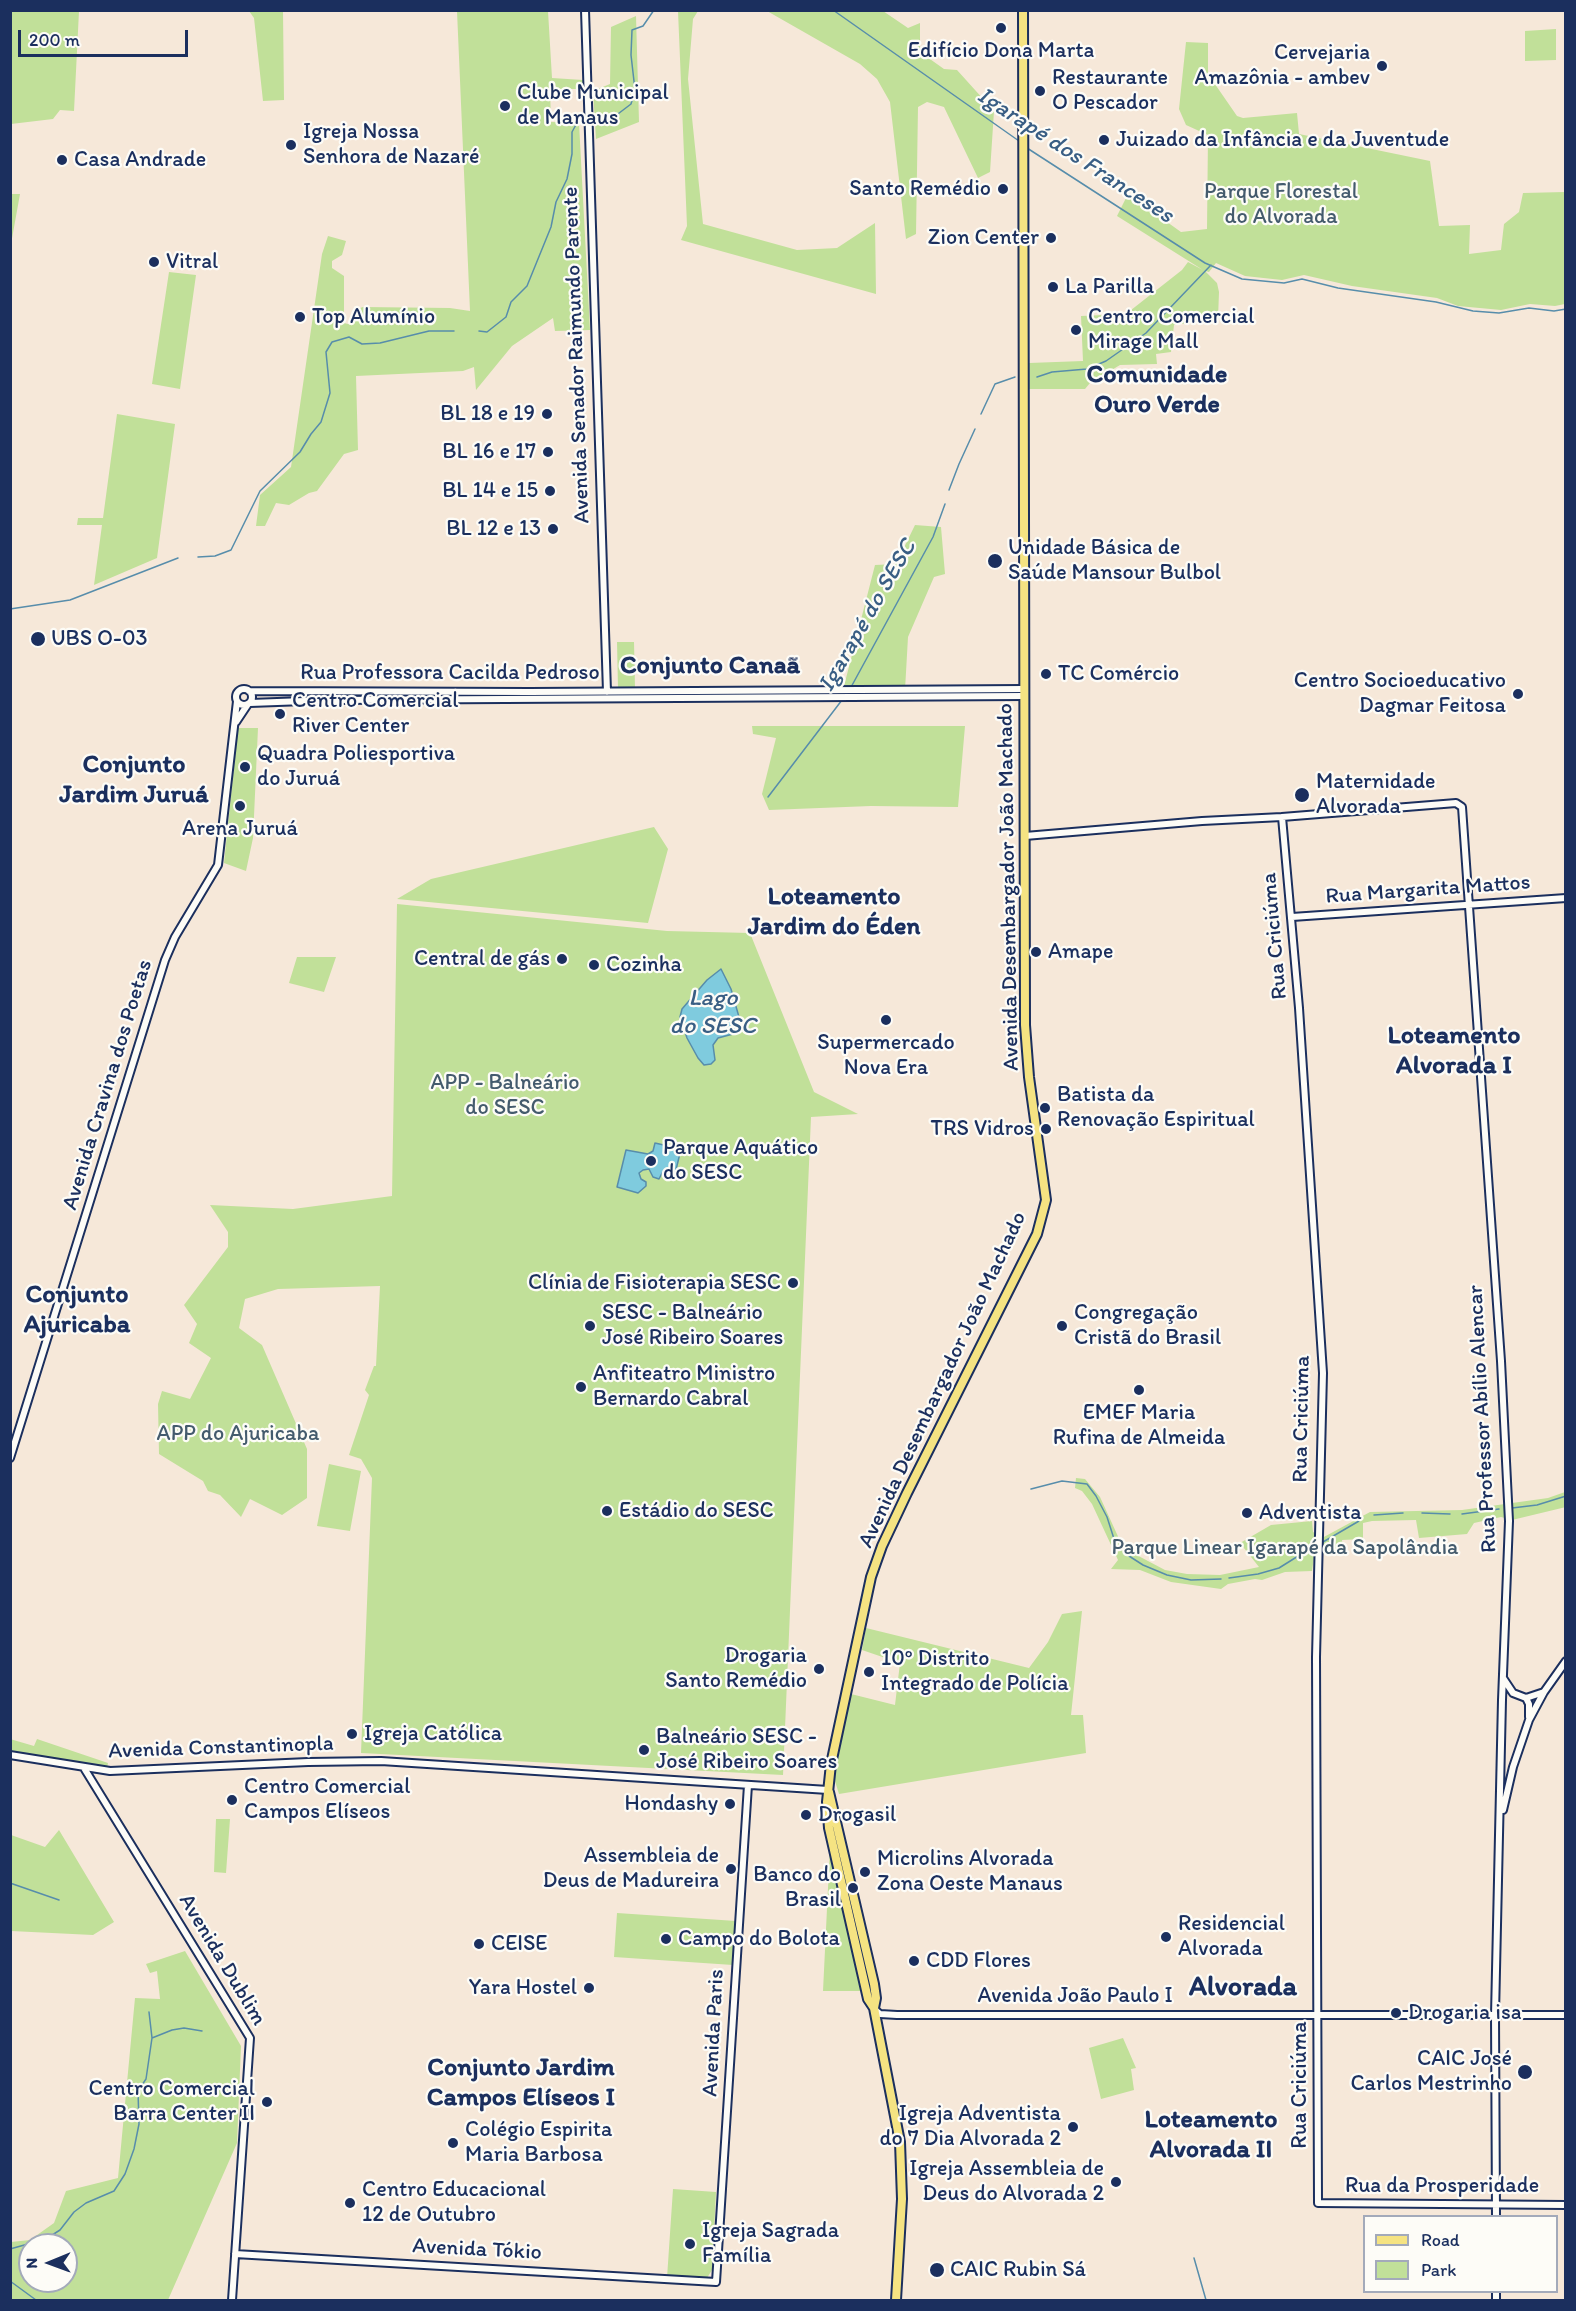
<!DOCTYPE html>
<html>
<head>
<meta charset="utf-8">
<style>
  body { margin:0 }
  #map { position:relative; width:1576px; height:2311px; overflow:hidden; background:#f6e8d9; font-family:Itim,sans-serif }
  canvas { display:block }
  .frame { position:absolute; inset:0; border:12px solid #1b2f5e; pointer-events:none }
  .legend { position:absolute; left:1363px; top:2215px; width:195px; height:78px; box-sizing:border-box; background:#fdfcf7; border:2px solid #a3aaba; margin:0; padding:8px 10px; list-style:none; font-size:18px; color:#1b2f5e }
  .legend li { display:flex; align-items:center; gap:12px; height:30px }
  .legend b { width:30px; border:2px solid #a3aaba }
  .north { position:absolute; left:18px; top:2233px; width:60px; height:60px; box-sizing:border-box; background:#fdfcf7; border:2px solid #a3aaba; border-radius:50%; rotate:269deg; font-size:16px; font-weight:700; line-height:24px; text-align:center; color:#1b2f5e }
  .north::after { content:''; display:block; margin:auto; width:21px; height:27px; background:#1b2f5e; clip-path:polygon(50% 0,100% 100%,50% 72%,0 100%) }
  .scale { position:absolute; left:18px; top:30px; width:170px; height:27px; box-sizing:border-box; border:3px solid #1b2f5e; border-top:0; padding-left:8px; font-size:18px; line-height:21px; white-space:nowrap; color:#1b2f5e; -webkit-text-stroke:4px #fdfcf7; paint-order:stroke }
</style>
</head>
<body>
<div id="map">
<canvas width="1576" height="2311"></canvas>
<div class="frame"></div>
<ul class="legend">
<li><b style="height:8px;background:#f5e382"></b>Road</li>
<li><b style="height:16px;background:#c1e099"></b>Park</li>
</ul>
<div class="north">N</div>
<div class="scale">200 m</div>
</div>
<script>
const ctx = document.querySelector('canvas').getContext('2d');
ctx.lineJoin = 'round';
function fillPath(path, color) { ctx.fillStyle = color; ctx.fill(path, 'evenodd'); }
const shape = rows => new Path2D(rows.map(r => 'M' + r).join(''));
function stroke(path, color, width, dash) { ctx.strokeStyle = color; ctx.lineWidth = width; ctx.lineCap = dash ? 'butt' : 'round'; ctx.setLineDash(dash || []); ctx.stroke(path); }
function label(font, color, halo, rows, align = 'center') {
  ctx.font = font + ' Itim,sans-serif'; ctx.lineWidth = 4.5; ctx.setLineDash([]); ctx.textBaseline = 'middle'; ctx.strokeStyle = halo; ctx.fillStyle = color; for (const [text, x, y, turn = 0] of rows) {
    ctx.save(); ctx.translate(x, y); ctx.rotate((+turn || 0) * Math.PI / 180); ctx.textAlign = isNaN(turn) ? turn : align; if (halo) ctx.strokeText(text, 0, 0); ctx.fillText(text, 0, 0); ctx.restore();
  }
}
const green = shape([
  [11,10,79,11,74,111,60,110,53,119,11,124],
  [249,11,283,11,284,100,263,101,254,18],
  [457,11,548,11,552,78,583,80,583,89,550,89,551,122,579,123,590,330,555,331,553,318,512,346,476,390,474,367,463,371,356,376,358,450,344,454,317,491,309,493,289,505,276,503,265,526,256,526,260,495,291,467,322,254,328,236,346,241,342,255,332,261,332,268,344,276,344,323,352,325,360,308,363,307,450,308,470,311],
  [678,11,698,11,693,19,688,79,703,224,797,250,837,248,875,223,876,294,681,240,687,226],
  [767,11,883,11,908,28,920,23,920,52,944,69,957,70,994,111,990,172,978,178,944,107,927,102,918,107,916,234,906,239,890,102,877,79,860,64],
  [636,16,639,122,596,139,593,91,610,84,611,27],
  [1556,29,1556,60,1525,61,1525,31],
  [1186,42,1208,43,1208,74,1237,116,1243,118,1297,113,1299,134,1430,161,1439,226,1470,225,1469,254,1501,250,1504,224,1519,212,1523,193,1565,192,1565,304,1555,306,1530,304,1501,310,1458,306,1437,298,1352,286,1304,275,1282,280,1245,276,1216,263,1209,272,1205,271,1217,283,1219,292,1218,319,1174,325,1171,352,1156,354,1157,364,1120,365,1090,383,1085,389,1029,389,1029,363,1083,361,1081,316,1126,314,1182,270,1188,262,1203,270,1117,216,1128,194,1181,232,1207,229,1208,135,1186,125,1179,109],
  [11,194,20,194,11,244,10,194],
  [169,272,196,275,180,389,152,384],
  [117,414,175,424,157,558,94,585,102,525,77,525,78,518,103,518],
  [915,525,941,527,945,574,934,577,908,637,905,690,843,690,875,565,896,564],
  [617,642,634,642,635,688,618,688],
  [752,726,965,726,958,807,871,806,769,810,762,794,776,738,753,734],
  [238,728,258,728,253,838,246,871,224,863],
  [654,827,668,849,648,923,397,899,431,879],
  [397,904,667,931,750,933,814,1092,858,1114,811,1117,783,1775,361,1753,372,1478,361,1459,349,1455,369,1395,365,1390,374,1366,376,1366,380,1286,278,1289,245,1299,239,1328,262,1345,307,1449,307,1498,282,1515,250,1499,241,1517,220,1495,208,1491,203,1481,159,1454,158,1404,162,1391,190,1399,211,1358,189,1343,197,1324,184,1305,228,1247,228,1232,210,1205,293,1209,392,1196],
  [297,957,336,957,324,992,289,983],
  [329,1464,361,1471,350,1531,317,1526],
  [1076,1478,1085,1479,1100,1497,1121,1543,1129,1551,1165,1570,1187,1574,1220,1575,1259,1567,1240,1543,1271,1525,1312,1521,1313,1532,1322,1538,1370,1512,1462,1510,1548,1498,1565,1492,1566,1507,1512,1520,1501,1517,1474,1523,1467,1534,1419,1538,1416,1520,1372,1521,1363,1523,1363,1539,1342,1540,1343,1548,1314,1557,1312,1571,1285,1572,1262,1580,1255,1579,1228,1584,1221,1589,1171,1582,1140,1570,1111,1569,1118,1560,1092,1504,1082,1491,1075,1488],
  [1082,1611,1071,1715,1083,1715,1086,1753,839,1794,834,1778,851,1694,895,1705,900,1663,862,1650,866,1628,1029,1668,1048,1642,1062,1614],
  [10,1739,34,1746,37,1739,108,1763,107,1768,34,1755,33,1757,11,1753],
  [216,1819,230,1819,226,1873,214,1872],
  [831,1826,866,1991,823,1991],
  [59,1830,114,1922,93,1935,11,1931,11,1835,45,1847],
  [617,1913,736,1921,733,1965,614,1957],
  [185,1951,241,2046,237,2143,168,2300,11,2300,11,2242,30,2240,54,2223,66,2191,118,2178,135,1998,160,1999,157,1971,150,1973,146,1964],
  [30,2245,66,2245,66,2281,30,2281],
  [1123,2038,1136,2068,1131,2069,1134,2090,1101,2099,1089,2048],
  [673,2189,716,2192,712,2270,707,2278,667,2278]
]);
const water = shape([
  [721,969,731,989,741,1024,738,1030,733,1034,718,1038,713,1045,715,1060,711,1064,704,1065,698,1058,687,1038,680,1017,682,1009,707,980,721,969],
  [655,1143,681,1149,675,1174,662,1173,659,1179,653,1177,649,1169,643,1170,639,1173,641,1179,646,1182,646,1186,638,1193,617,1187,626,1150,648,1154,653,1151,655,1143]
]);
const stream = shape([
  [833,10,1019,141],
  [592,121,610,120,631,104,635,90,631,55,632,30,643,26,654,10],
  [1027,148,1205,263,1242,279,1284,283,1302,279,1338,288,1436,302,1473,311,1499,313,1529,308,1554,311,1566,309],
  [479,331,487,332,506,317,511,302,527,286,551,227,556,202,567,179,572,154,572,132,578,121],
  [1037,377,1052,372,1087,369,1106,361,1146,333,1211,265],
  [981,414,995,384,1015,377],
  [949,490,959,464,975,429],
  [198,557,215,556,231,550,260,491,300,452,311,434,321,422,330,393,326,352,332,342,349,337,362,344,380,343,429,331,454,331],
  [10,609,70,600,178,558],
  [850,689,933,537,945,504],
  [768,797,842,700],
  [1031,1489,1062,1481,1087,1484,1096,1496,1107,1517,1116,1545],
  [1512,1508,1537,1505,1566,1496],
  [1422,1513,1450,1514],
  [1462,1514,1499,1509],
  [1374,1515,1403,1513],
  [1323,1542,1359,1521],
  [1129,1556,1143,1565,1167,1575,1191,1580,1221,1579],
  [1229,1578,1258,1574,1279,1568,1311,1548],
  [10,1883,59,1900],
  [152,2038,172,2030,184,2028,202,2031],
  [10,2249,46,2239,60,2230,74,2212,86,2203,114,2191,125,2174,134,2149,139,2124,138,2091,146,2079,152,2038,149,2012],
  [1194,2258,1206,2300],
  [10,2281,36,2300]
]);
const minor = shape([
  [585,10,607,692],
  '236 697a8 8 0 1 1 16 0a8 8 0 1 1-16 0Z',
  [249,691,530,692,1024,689],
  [250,703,332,700,1024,696],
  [236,722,248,704],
  [1282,817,1299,1008,1323,1373,1316,1657,1318,2203,1566,2205],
  [1025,836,1202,821,1282,817,1456,803,1462,807,1501,1361,1509,1521,1502,1700,1495,2015,1496,2216],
  [1292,917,1566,898],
  [10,1458,165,960,175,937,218,865,237,701],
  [1503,1678,1513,1693,1526,1698,1544,1692],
  [1526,1698,1529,1704,1529,1717],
  [10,1755,110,1771,308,1762,381,1761,828,1790],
  [84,1768,250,2038,232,2300],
  [1503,1810,1513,1767,1529,1720,1544,1692,1566,1661],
  [874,2009,880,2014,897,2015,1566,2015],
  [235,2254,716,2282,748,1785],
  [1496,2300,1496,2292]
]);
const major = shape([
  [829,1792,874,1984,876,1998,874,2008],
  [896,2300,902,2199,900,2142,874,2008,868,1999,829,1828,827,1802,831,1764,871,1577,882,1546,907,1493,1037,1234,1046,1200,1029,1077,1025,1025,1023,10]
]);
const markers = [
  [1001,28,6,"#1b2f5e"],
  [1382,66,6,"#1b2f5e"],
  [1040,91,6,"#1b2f5e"],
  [505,106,6,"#1b2f5e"],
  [1104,140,6,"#1b2f5e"],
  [291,145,6,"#1b2f5e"],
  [62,160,6,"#1b2f5e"],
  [1003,189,6,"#1b2f5e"],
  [1051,238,6,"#1b2f5e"],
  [154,262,6,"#1b2f5e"],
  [1053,287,6,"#1b2f5e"],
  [300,317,6,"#1b2f5e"],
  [1076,330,6,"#1b2f5e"],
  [547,414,6,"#1b2f5e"],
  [548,452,6,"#1b2f5e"],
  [550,491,6,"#1b2f5e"],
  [553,529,6,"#1b2f5e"],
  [995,561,8,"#1b2f5e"],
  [38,639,8,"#1b2f5e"],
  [1046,674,6,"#1b2f5e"],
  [1518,694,6,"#1b2f5e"],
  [280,714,6,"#1b2f5e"],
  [245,767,6,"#1b2f5e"],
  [1302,795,8,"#1b2f5e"],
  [240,806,6,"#1b2f5e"],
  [1036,952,6,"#1b2f5e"],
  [562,959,6,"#1b2f5e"],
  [594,965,6,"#1b2f5e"],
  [886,1020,6,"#1b2f5e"],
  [1045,1108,6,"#1b2f5e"],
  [1046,1129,6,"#1b2f5e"],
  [651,1161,6,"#1b2f5e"],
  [793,1283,6,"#1b2f5e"],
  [590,1326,6,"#1b2f5e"],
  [1062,1326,6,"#1b2f5e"],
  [581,1387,6,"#1b2f5e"],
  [1139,1390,6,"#1b2f5e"],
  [607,1511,6,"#1b2f5e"],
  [1247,1513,6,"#1b2f5e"],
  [819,1669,6,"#1b2f5e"],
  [869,1672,6,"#1b2f5e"],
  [352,1734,6,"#1b2f5e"],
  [644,1750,6,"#1b2f5e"],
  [232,1800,6,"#1b2f5e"],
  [730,1804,6,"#1b2f5e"],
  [806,1815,6,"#1b2f5e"],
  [731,1869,6,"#1b2f5e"],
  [865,1872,6,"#1b2f5e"],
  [853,1888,6,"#1b2f5e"],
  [1166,1937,6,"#1b2f5e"],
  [666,1939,6,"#1b2f5e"],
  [479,1944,6,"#1b2f5e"],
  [914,1961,6,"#1b2f5e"],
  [589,1988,6,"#1b2f5e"],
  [1396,2013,6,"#1b2f5e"],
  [1525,2072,8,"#1b2f5e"],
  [267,2102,6,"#1b2f5e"],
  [1073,2127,6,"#1b2f5e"],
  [453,2143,6,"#1b2f5e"],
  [1116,2182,6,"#1b2f5e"],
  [350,2203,6,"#1b2f5e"],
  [690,2244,6,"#1b2f5e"],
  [937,2270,8,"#1b2f5e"]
];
const poiNames = [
  ["Edifício Dona Marta",1001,51,"center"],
  ["Cervejaria",1370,53,"right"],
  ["Amazônia - ambev",1370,78,"right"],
  ["Restaurante",1052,78],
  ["O Pescador",1052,103],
  ["Clube Municipal",517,93],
  ["de Manaus",517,118],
  ["Igreja Nossa",303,132],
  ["Senhora de Nazaré",303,157],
  ["Juizado da Infância e da Juventude",1116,140],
  ["Casa Andrade",74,160],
  ["Santo Remédio",991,189,"right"],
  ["Zion Center",1039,238,"right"],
  ["Vitral",166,262],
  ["La Parilla",1065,287],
  ["Top Alumínio",312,317],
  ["Centro Comercial",1088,317],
  ["Mirage Mall",1088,342],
  ["BL 18 e 19",535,414,"right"],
  ["BL 16 e 17",536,452,"right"],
  ["BL 14 e 15",538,491,"right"],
  ["BL 12 e 13",541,529,"right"],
  ["Unidade Básica de",1008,548],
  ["Saúde Mansour Bulbol",1008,573],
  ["UBS O-03",51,639],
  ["TC Comércio",1058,674],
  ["Centro Socioeducativo",1506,681,"right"],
  ["Dagmar Feitosa",1506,706,"right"],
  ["Centro Comercial",292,701],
  ["River Center",292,726],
  ["Quadra Poliesportiva",257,754],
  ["do Juruá",257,779],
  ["Maternidade",1316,782],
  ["Alvorada",1316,807],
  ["Arena Juruá",240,829,"center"],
  ["Amape",1048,952],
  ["Central de gás",550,959,"right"],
  ["Cozinha",606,965],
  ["Supermercado",886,1043,"center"],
  ["Nova Era",886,1068,"center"],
  ["Batista da",1057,1095],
  ["Renovação Espiritual",1057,1120],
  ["TRS Vidros",1034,1129,"right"],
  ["Parque Aquático",663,1148],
  ["do SESC",663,1173],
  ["Clínia de Fisioterapia SESC",781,1283,"right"],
  ["SESC - Balneário",602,1313],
  ["José Ribeiro Soares",602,1338],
  ["Congregação",1074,1313],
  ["Cristã do Brasil",1074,1338],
  ["Anfiteatro Ministro",593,1374],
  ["Bernardo Cabral",593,1399],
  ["EMEF Maria",1139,1413,"center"],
  ["Rufina de Almeida",1139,1438,"center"],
  ["Estádio do SESC",619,1511],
  ["Adventista",1259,1513],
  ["Drogaria",807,1656,"right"],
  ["Santo Remédio",807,1681,"right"],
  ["10º Distrito",881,1659],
  ["Integrado de Polícia",881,1684],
  ["Igreja Católica",364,1734],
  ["Balneário SESC -",656,1737],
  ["José Ribeiro Soares",656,1762],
  ["Centro Comercial",244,1787],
  ["Campos Elíseos",244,1812],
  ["Hondashy",718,1804,"right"],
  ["Drogasil",818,1815],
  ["Assembleia de",719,1856,"right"],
  ["Deus de Madureira",719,1881,"right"],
  ["Microlins Alvorada",877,1859],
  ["Zona Oeste Manaus",877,1884],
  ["Banco do",841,1875,"right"],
  ["Brasil",841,1900,"right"],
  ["Residencial",1178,1924],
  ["Alvorada",1178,1949],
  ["Campo do Bolota",678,1939],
  ["CEISE",491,1944],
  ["CDD Flores",926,1961],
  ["Yara Hostel",577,1988,"right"],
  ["Drogaria isa",1408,2013],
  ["CAIC José",1512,2059,"right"],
  ["Carlos Mestrinho",1512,2084,"right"],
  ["Centro Comercial",255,2089,"right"],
  ["Barra Center II",255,2114,"right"],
  ["Igreja Adventista",1061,2114,"right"],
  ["do 7 Dia Alvorada 2",1061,2139,"right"],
  ["Colégio Espirita",465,2130],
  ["Maria Barbosa",465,2155],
  ["Igreja Assembleia de",1104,2169,"right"],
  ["Deus do Alvorada 2",1104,2194,"right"],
  ["Centro Educacional",362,2190],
  ["12 de Outubro",362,2215],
  ["Igreja Sagrada",702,2231],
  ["Família",702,2256],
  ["CAIC Rubin Sá",950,2270]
];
const parkNames = [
  ["Parque Florestal",1281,192],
  ["do Alvorada",1281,217],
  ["APP - Balneário",505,1083],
  ["do SESC",505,1108],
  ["APP do Ajuricaba",238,1434],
  ["Parque Linear Igarapé da Sapolândia",1285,1548]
];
const streetNames = [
  ["Avenida Senador Raimundo Parente",577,355,-92],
  ["Rua Professora Cacilda Pedroso",450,673],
  ["Avenida Desembargador João Machado",1009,887,-91],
  ["Rua Margarita Mattos",1428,890,-4],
  ["Rua Criciúma",1275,936,-95],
  ["Avenida Cravina dos Poetas",108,1085,-73],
  ["Avenida Desembargador João Machado",943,1380,-65],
  ["Rua Criciúma",1302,1419,-89],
  ["Rua Professor Abílio Alencar",1483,1419,-93],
  ["Avenida Constantinopla",221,1748,-2],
  ["Avenida Dublim",222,1960,59],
  ["Avenida João Paulo I",1075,1996],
  ["Avenida Paris",714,2033,-87],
  ["Rua Criciúma",1300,2085,-90],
  ["Rua da Prosperidade",1442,2186],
  ["Avenida Tókio",477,2250,3]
];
const waterNames = [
  ["Igarapé dos Franceses",1075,156,33],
  ["Igarapé do SESC",868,616,-60],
  ["Lago",713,999],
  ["do SESC",713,1027]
];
const quarterNames = [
  ["Comunidade",1157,375],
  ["Ouro Verde",1157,405],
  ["Conjunto Canaã",710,666],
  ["Conjunto",134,765],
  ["Jardim Juruá",134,795],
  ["Loteamento",834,897],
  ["Jardim do Éden",834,927],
  ["Loteamento",1454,1036],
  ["Alvorada I",1454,1066],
  ["Conjunto",77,1295],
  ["Ajuricaba",77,1325],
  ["Conjunto Jardim",521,2068],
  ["Campos Elíseos I",521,2098],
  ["Loteamento",1211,2120],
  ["Alvorada II",1211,2150]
];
const districtNames = [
  ["Alvorada",1243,1988]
];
fillPath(green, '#c1e099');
fillPath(water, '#7fcbde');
stroke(water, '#578dab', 1.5);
stroke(stream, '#578dab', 1.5);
stroke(minor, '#1b2f5e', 10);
stroke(major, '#1b2f5e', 12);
stroke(minor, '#fdfcf7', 6);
stroke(major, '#f5e382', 8);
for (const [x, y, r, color] of markers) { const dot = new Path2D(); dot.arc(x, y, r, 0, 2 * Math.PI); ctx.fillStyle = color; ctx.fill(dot); stroke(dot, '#fdfcf7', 2); }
label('22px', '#1b2f5e', '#fdfcf7', poiNames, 'left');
label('22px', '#445b6d', '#fdfcf7', parkNames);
label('22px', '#1b2f5e', '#fdfcf7', streetNames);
label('italic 24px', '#395e84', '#fdfcf7', waterNames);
label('bold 26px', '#1b2f5e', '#fdfcf7', quarterNames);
label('bold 28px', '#1b2f5e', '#fdfcf7', districtNames);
</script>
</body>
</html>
